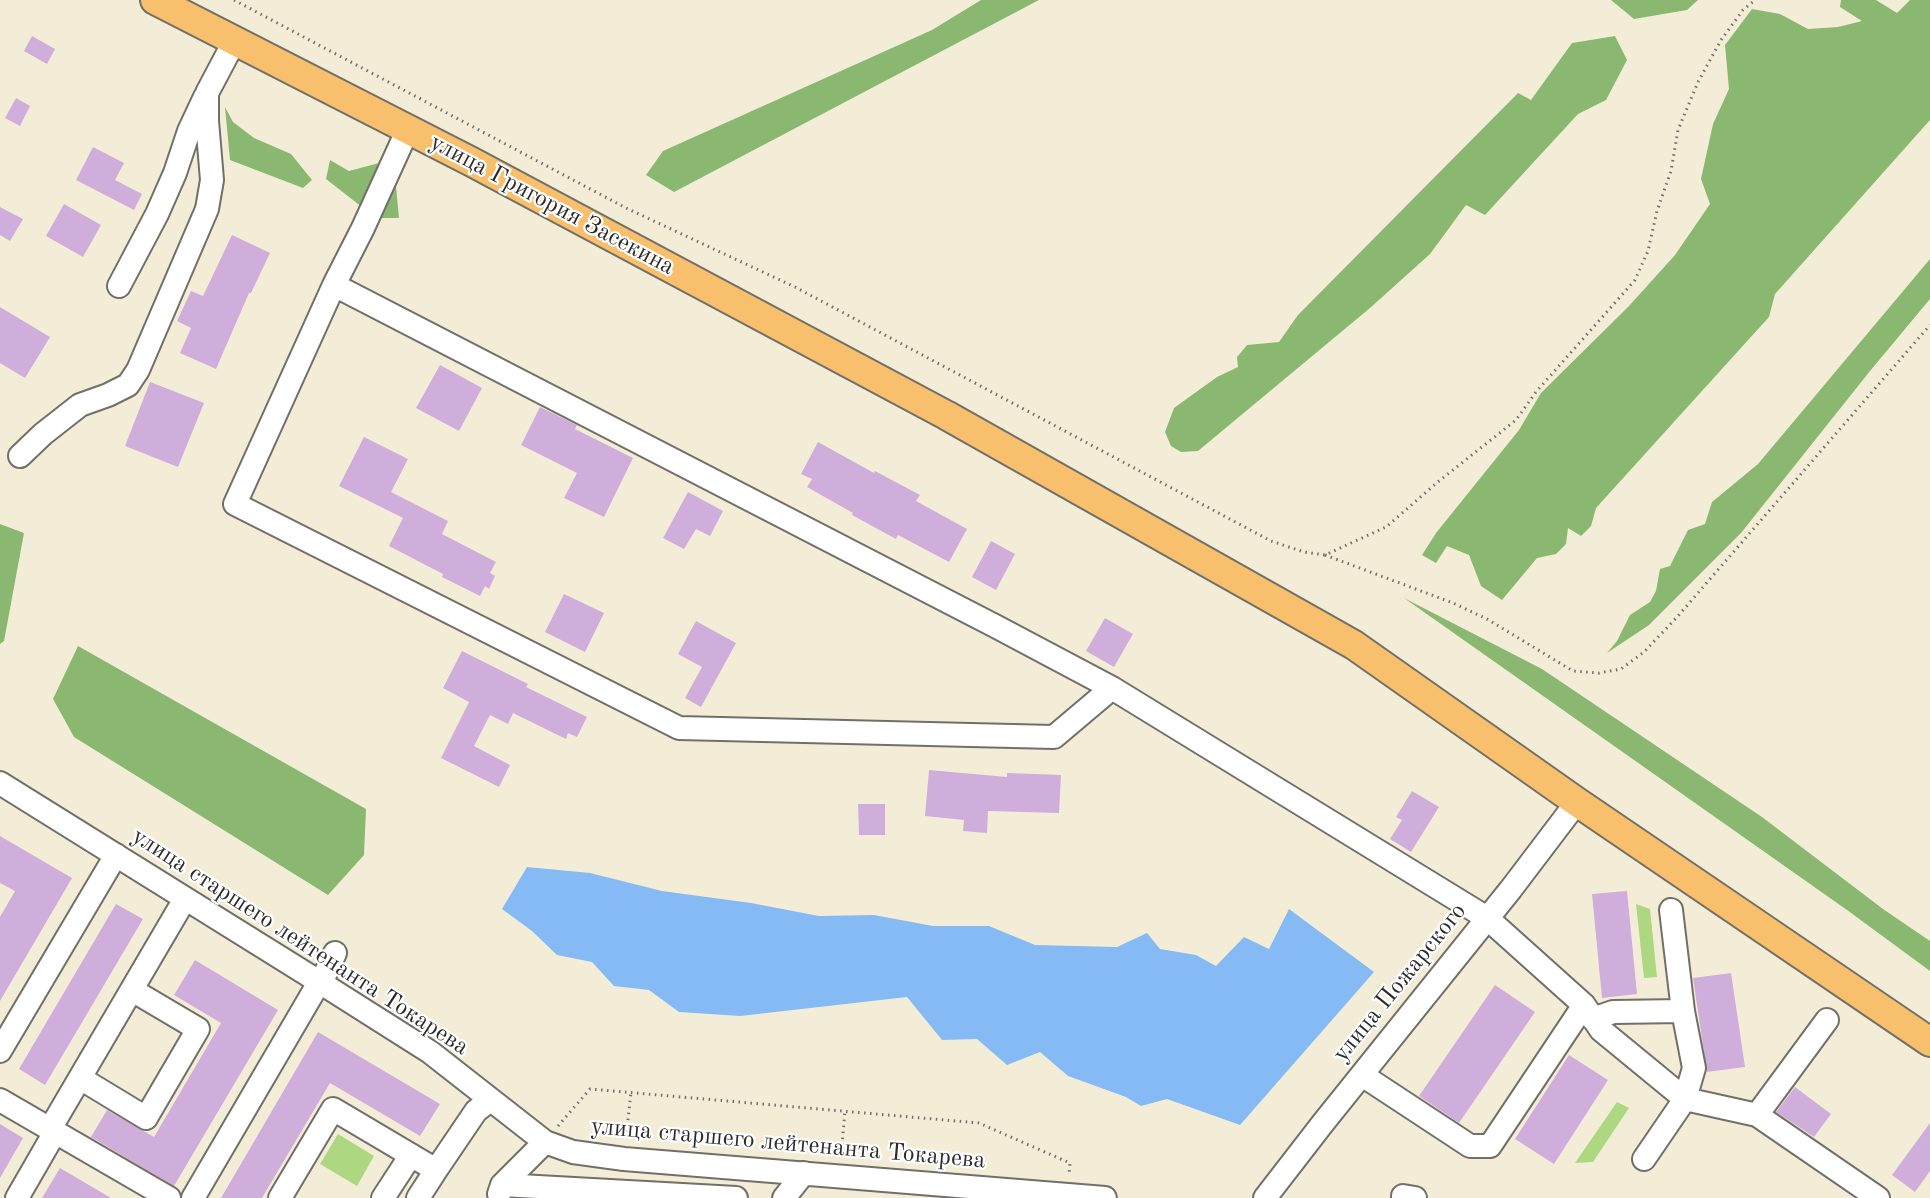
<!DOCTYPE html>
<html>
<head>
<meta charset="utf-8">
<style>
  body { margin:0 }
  canvas { display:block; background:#f3edd8 }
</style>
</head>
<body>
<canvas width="1930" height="1198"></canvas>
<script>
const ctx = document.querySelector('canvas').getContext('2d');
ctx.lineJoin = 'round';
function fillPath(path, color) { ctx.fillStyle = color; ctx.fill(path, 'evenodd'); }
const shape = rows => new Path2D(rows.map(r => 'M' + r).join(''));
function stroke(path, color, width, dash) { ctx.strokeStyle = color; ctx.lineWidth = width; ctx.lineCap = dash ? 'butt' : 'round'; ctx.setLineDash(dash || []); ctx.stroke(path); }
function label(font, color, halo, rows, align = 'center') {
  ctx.font = font + ' "Old Standard TT",serif'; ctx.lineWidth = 4.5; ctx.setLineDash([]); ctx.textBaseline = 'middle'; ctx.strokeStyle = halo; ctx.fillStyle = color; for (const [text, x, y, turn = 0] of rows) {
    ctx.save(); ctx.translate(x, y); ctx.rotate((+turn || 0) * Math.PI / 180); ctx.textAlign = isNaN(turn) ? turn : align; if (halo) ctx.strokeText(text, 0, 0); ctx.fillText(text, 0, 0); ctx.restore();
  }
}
const green = shape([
  [1636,904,1650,909,1657,977,1644,978],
  [1617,1102,1629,1108,1593,1162,1575,1163],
  [338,1134,374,1156,357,1186,320,1164]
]);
const forest = shape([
  [981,0,1039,0,674,192,646,175,663,151,932,30],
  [1611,0,1698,0,1687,10,1634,19],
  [1841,0,1876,0,1897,13,1910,0,1930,0,1930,120,1775,294,1769,317,1596,508,1591,526,1581,536,1568,528,1566,544,1556,554,1537,558,1502,600,1481,586,1469,555,1447,546,1436,563,1422,555,1436,533,1519,430,1541,393,1629,306,1675,255,1710,204,1701,179,1713,124,1729,89,1725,45,1752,9,1780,14,1808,29,1838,27,1862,21,1840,7],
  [1615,36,1627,60,1606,100,1578,114,1485,215,1466,205,1430,254,1370,308,1198,451,1181,452,1171,446,1165,432,1174,408,1217,377,1238,367,1237,357,1247,345,1279,342,1298,315,1518,93,1531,100,1572,43],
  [225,107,233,122,254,138,291,154,312,180,303,188,230,160],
  [330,160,349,171,383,162,396,186,399,218,376,218,326,179],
  [1930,259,1930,299,1870,371,1741,533,1649,625,1607,653,1617,641,1630,615,1650,602,1656,591,1660,569,1670,566,1688,530,1705,524,1712,502,1758,464],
  [0,524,24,533,4,641,0,644],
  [1404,598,1542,669,1762,817,1883,909,1930,941,1930,971,1847,910],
  [78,646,366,809,364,855,328,895,74,737,53,699]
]);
const water = shape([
  [527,867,590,873,662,891,751,903,819,916,874,915,933,926,989,926,1035,945,1117,947,1147,933,1160,949,1196,955,1216,966,1244,937,1269,949,1289,909,1374,972,1240,1125,1167,1099,1141,1106,1126,1097,1068,1076,1040,1052,1007,1065,977,1039,942,1040,907,997,740,1016,679,1012,649,990,614,986,592,962,557,955,532,931,502,909]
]);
const building = shape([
  [32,36,55,49,47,64,24,51],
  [16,98,30,106,20,126,5,118],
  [93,147,124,163,115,180,142,194,134,210,76,180],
  [64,204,101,225,83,257,46,236],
  [0,207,23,219,10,241,0,235],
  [232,235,270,253,251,293,249,293,216,369,180,353,191,328,177,321,191,291,203,296],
  [0,307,50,337,25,378,0,363],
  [440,365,482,388,459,431,416,408],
  [150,382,204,403,178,467,125,446],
  [540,407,577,425,575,429,633,458,604,517,564,498,577,473,521,445],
  [364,437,408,459,391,492,448,521,442,534,496,562,490,573,495,576,489,589,485,586,480,596,442,577,443,574,389,546,403,518,339,486],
  [818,442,874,473,875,471,920,495,916,501,967,529,949,562,898,535,896,539,852,515,853,513,807,487,812,479,801,474],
  [688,492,723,511,710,536,696,529,684,549,663,538],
  [991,541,1015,554,996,590,972,577],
  [564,594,604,613,585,652,545,632],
  [1105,618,1133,634,1114,667,1086,651],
  [696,621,736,643,701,707,685,698,702,667,678,654],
  [462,651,528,684,526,687,587,717,577,737,568,733,566,739,513,713,508,724,490,715,474,746,510,765,499,787,441,758,469,702,443,688],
  [929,770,1007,777,1007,773,1061,775,1059,813,988,811,987,833,963,831,964,820,925,816],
  [1412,791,1439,807,1411,852,1390,839,1402,820,1396,817],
  [858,804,885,804,885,835,859,835],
  [0,836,72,878,0,1001,0,917,15,891,0,883],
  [1627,891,1637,994,1602,998,1592,894],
  [116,904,143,919,45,1085,19,1069],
  [195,960,278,1010,174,1186,91,1137,107,1110,154,1137,221,1023,174,995],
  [1731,973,1745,1067,1707,1072,1693,978],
  [1495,985,1535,1012,1459,1123,1419,1096],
  [318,1032,440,1104,420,1136,330,1083,262,1198,221,1198],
  [1569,1055,1608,1080,1554,1164,1515,1139],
  [1795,1087,1831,1114,1814,1137,1776,1112],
  [1930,1123,1930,1171,1915,1192,1892,1175],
  [0,1124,23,1138,0,1178],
  [60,1168,111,1198,42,1198]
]);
const path = shape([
  [234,0,626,208,795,287,1271,541,1304,552,1325,555,1386,527,1439,481,1516,420,1536,392,1635,280,1648,251,1657,211,1671,171,1678,130,1698,82,1721,40,1743,10,1755,0],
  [1325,555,1453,603,1487,619,1573,671,1599,673,1621,669,1644,652,1678,616,1930,325],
  [558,1126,590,1089,979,1123,1070,1163,1069,1175],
  [626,1138,631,1092],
  [841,1157,845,1111]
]);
const minor = shape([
  [334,285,363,228,408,129],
  [119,286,157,214,175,173,189,131,205,97],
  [20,456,43,434,80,405,108,395,128,385,138,370,207,209,212,180,207,121,207,93,235,40],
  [1112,688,1054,737,679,728,235,504,334,285,997,627,1112,688,1487,918,1584,1005,1601,1030,1685,1099,1757,1115,1878,1198],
  [0,783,321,983,430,1052,545,1142,573,1152,624,1159,1105,1198],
  [1593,1019,1613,1012,1683,1011],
  [0,1051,116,855],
  [1362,1075,1470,1146,1490,1146,1584,1005],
  [80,1078,146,1118,198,1029,132,990],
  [0,1100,169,1198],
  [1757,1115,1827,1020],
  [50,1129,179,909],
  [1644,1159,1685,1099,1694,1068,1683,1011,1671,910],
  [502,1185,736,1198],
  [499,1194,502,1185,545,1142],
  [17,1198,55,1132],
  [193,1198,314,991,321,983,335,953],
  [280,1198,333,1109,436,1170,476,1111,490,1100],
  [383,1198,411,1155],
  [418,1198,436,1170],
  [784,1198,804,1173],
  [1265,1198,1323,1123,1511,889,1577,802],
  [1403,1198,1403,1196,1415,1198]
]);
const major = shape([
  [155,0,472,162,946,415,1354,645,1577,802,1930,1042]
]);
const streetNames = [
  ["улица Григория Засекина",552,205,28],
  ["улица старшего лейтенанта Токарева",300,942,33],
  ["улица Пожарского",1400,983,-51],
  ["улица старшего лейтенанта Токарева",788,1144,5]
];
fillPath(green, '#aed782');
fillPath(forest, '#8ab870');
fillPath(water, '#86baf4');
fillPath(building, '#d0aedc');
stroke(minor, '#716f68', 26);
stroke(major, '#716f68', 32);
stroke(path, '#716f68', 3, [1.5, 4.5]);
stroke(minor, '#fff', 22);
stroke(major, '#f8bf6c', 28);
label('24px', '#2b2b2b', '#fff', streetNames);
</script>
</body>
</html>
